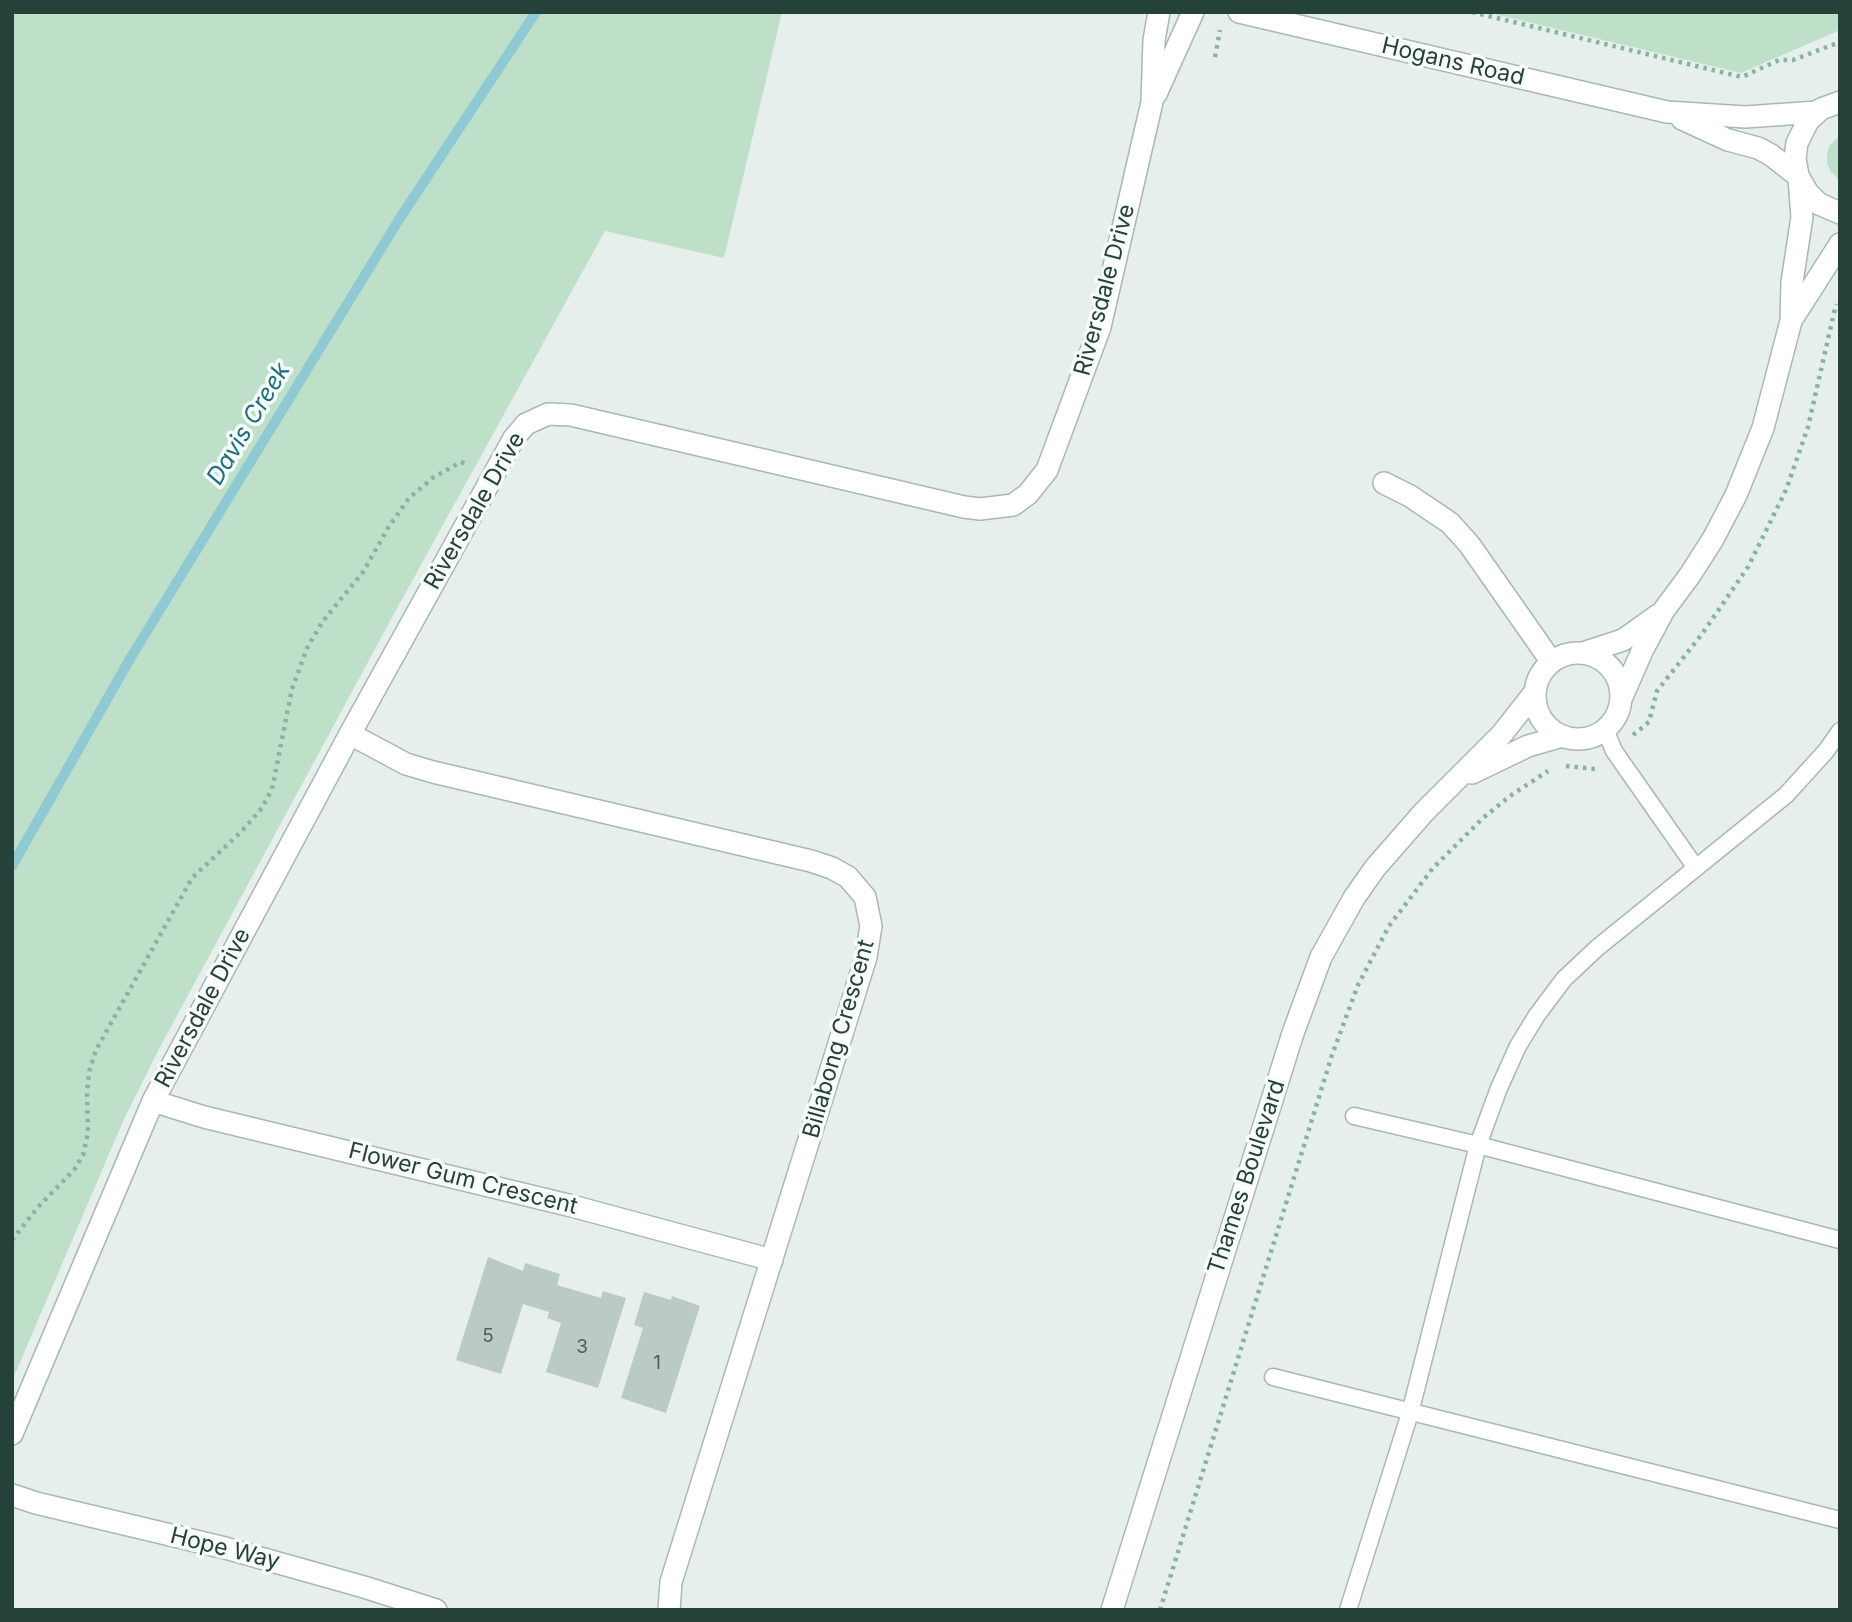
<!DOCTYPE html>
<html>
<head>
<meta charset="utf-8">
<style>
  body { margin:0 }
  #map { position:relative; width:1852px; height:1622px; overflow:hidden; background:#e6efeb; font-family:Inter,sans-serif }
  canvas { display:block }
  .frame { position:absolute; inset:0; border:14px solid #24423a; pointer-events:none }
</style>
</head>
<body>
<div id="map">
<canvas width="1852" height="1622"></canvas>
<div class="frame"></div>
</div>
<script>
const ctx = document.querySelector('canvas').getContext('2d');
ctx.lineJoin = 'round';
function fillPath(path, color) { ctx.fillStyle = color; ctx.fill(path, 'evenodd'); }
const shape = rows => new Path2D(rows.map(r => 'M' + r).join(''));
function stroke(path, color, width, dash) { ctx.strokeStyle = color; ctx.lineWidth = width; ctx.lineCap = dash ? 'butt' : 'round'; ctx.setLineDash(dash || []); ctx.stroke(path); }
function label(font, color, halo, rows, align = 'center') {
  ctx.font = font + ' Inter,sans-serif'; ctx.lineWidth = 7; ctx.setLineDash([]); ctx.textBaseline = 'middle'; ctx.strokeStyle = halo; ctx.fillStyle = color; for (const [text, x, y, turn = 0] of rows) {
    ctx.save(); ctx.translate(x, y); ctx.rotate((+turn || 0) * Math.PI / 180); ctx.textAlign = isNaN(turn) ? turn : align; if (halo) ctx.strokeText(text, 0, 0); ctx.fillText(text, 0, 0); ctx.restore();
  }
}
const green = shape([
  [12,12,782,12,724,258,605,231,395,612,159,1049,124,1119,12,1381],
  [1486,12,1840,12,1840,30,1741,73],
  [1840,135,1840,180,1831,172,1827,164,1827,155,1829,146]
]);
const stream = shape([
  [12,866,131,657,398,221,536,12]
]);
const building = shape([
  [488,1257,523,1271,525,1263,560,1274,557,1285,601,1298,603,1291,626,1298,598,1388,546,1372,561,1323,547,1318,549,1312,523,1304,501,1374,456,1360],
  [644,1292,671,1300,672,1296,700,1306,666,1413,621,1398,643,1328,634,1325]
]);
const path = shape([
  [1472,12,1742,77,1779,60,1793,60,1840,42],
  [1215,57,1220,30],
  [1633,735,1649,722,1657,691,1702,634,1748,567,1786,490,1808,427,1836,304],
  [1566,766,1595,769],
  [12,1240,38,1207,74,1170,83,1155,88,1133,87,1093,89,1072,96,1050,192,878,241,832,262,808,272,789,292,689,307,648,323,621,363,572,388,528,409,498,434,477,461,462,468,465],
  [1160,1610,1332,1055,1358,985,1389,926,1433,868,1483,818,1510,796,1548,771]
]);
const service = shape([
  [1605,729,1614,751,1696,868],
  [1354,1116,1478,1145,1840,1240],
  [1273,1377,1840,1520],
  [1348,1610,1410,1413,1478,1145,1499,1088,1518,1046,1537,1015,1564,979,1597,948,1786,795,1826,751,1840,731]
]);
const minor = shape([
  [1156,94,1193,12],
  [1792,319,1840,244],
  [1384,483,1410,496,1450,523,1469,544,1551,661],
  [1583,653,1623,640,1658,615],
  '1535 696a43 43 0 1 1 86 0a43 43 0 1 1-86 0Z',
  [1621,699,1643,649,1664,610,1690,575,1713,539,1736,495,1763,428,1791,321,1792,282,1802,217,1799,178],
  [350,734,406,764,433,772,811,861,832,868,848,877,865,897,871,926,866,957,671,1582,669,1610],
  [1472,773,1528,746,1563,736],
  [153,1101,204,1117,572,1206,772,1260],
  [12,1434,153,1101,350,734,514,438,526,424,548,414,571,415,964,507,980,509,1013,505,1028,494,1047,470,1100,327,1152,102,1154,40,1159,12],
  [12,1495,36,1503,225,1548,364,1587,436,1610],
  [1112,1610,1293,1033,1321,957,1354,898,1375,868,1424,812,1502,734,1535,692]
]);
const tertiary = shape([
  [1239,12,1667,112,1745,117,1817,112],
  [1840,102,1821,109,1808,121,1797,143,1795,158,1798,176,1808,193,1819,204,1840,213],
  [1682,119,1728,140,1758,148,1771,155,1798,176]
]);
const numberNames = [
  ["5",488,1336],
  ["3",582,1347],
  ["1",657,1363]
];
const streetNames = [
  ["Hogans Road",1453,62,13],
  ["Riversdale Drive",1105,290,-75],
  ["Riversdale Drive",475,511,-60],
  ["Riversdale Drive",203,1008,-62],
  ["Billabong Crescent",839,1039,-74],
  ["Thames Boulevard",1247,1177,-72],
  ["Flower Gum Crescent",463,1179,14],
  ["Hope Way",225,1549,14]
];
const waterNames = [
  ["Davis Creek",249,424,-59]
];
fillPath(green, '#bfe0c8');
stroke(stream, '#8ec9d4', 10);
fillPath(building, '#bbcac4');
stroke(service, '#a8b8b2', 19);
stroke(minor, '#a8b8b2', 24);
stroke(tertiary, '#a8b8b2', 24);
stroke(path, '#86b3a5', 4.5, [3.5, 5]);
stroke(service, '#fff', 16);
stroke(minor, '#fff', 21);
stroke(tertiary, '#fff', 21);
label('19px', '#4a645c', null, numberNames);
label('23px', '#24423a', '#f7fbf9', streetNames);
label('italic 24px', '#1c6f80', '#f7fbf9', waterNames);
</script>
</body>
</html>
